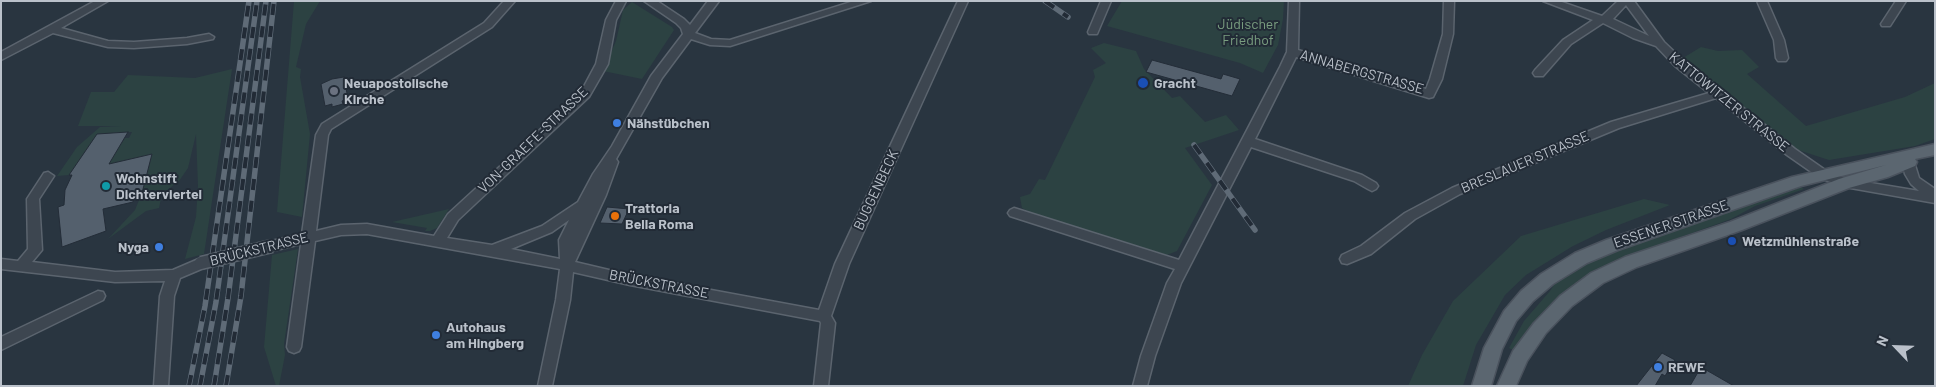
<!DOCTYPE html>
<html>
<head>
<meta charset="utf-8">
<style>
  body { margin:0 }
  #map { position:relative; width:1936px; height:387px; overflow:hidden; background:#293540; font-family:Barlow,sans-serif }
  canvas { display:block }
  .frame { position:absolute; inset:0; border:2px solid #bac1ca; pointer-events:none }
  .north { position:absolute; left:1871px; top:322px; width:50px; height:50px; -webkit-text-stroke:4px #222b36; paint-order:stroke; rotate:294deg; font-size:14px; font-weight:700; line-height:20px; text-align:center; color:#bac1ca }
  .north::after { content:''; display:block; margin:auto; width:18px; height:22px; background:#bac1ca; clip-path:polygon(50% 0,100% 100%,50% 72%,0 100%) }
</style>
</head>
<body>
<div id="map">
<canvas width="1936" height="387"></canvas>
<div class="frame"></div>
<div class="north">N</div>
</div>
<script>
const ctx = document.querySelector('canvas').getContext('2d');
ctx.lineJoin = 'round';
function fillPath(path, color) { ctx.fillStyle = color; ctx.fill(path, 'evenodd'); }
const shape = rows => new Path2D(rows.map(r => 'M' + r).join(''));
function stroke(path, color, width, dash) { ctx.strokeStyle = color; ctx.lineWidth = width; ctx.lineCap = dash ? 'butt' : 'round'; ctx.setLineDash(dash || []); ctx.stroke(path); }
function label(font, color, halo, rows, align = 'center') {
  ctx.font = font + ' Barlow,sans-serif'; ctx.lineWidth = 4; ctx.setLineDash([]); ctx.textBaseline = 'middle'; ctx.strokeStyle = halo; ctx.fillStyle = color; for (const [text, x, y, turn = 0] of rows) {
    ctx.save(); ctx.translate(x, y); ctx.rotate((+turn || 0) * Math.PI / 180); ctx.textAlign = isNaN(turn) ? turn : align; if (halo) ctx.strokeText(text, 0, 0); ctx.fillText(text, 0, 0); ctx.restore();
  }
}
const green = shape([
  [294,1,320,1,306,24,296,67,301,69,300,77,310,134,302,217,277,212],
  [1122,1,1284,1,1283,19,1278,45,1263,73,1240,63,1107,26],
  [632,2,672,27,674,30,642,79,603,71,616,41,623,10],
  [1104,43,1136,51,1144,69,1172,98,1180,96,1205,122,1226,115,1239,130,1185,148,1212,185,1177,251,1167,255,1037,216,1022,208,1020,197,1030,194,1039,179,1045,180,1095,77,1093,70,1106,63,1091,48],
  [1701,47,1718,51,1742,50,1759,67,1747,74,1806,126,1905,97,1935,83,1935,139,1915,146,1829,160,1795,149,1718,89,1683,58],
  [232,69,204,254,185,259,196,217,198,186,196,134,188,168,179,181,162,194,159,208,146,211,108,239,135,210,142,193,152,154,107,166,125,138,129,138,132,132,97,134,69,175,57,176,77,147,100,127,121,126,78,126,91,92,114,92,128,75,195,78],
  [1801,187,1804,189,1755,206,1731,219,1617,260,1573,286,1554,301,1537,318,1515,351,1509,348,1524,321,1550,291,1557,280,1592,259],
  [1644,199,1670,205,1606,230,1573,246,1526,275,1505,295,1476,345,1463,386,1408,386,1422,355,1453,301,1521,236],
  [449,209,437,228,430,231,425,231,427,228,392,222],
  [298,249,284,344,285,355,279,386,276,386,264,347,272,255]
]);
const stream = shape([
  [161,177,161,183]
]);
const building = shape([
  [1152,60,1221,79,1223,74,1240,79,1232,96,1146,72,1152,60],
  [344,77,348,99,342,101,343,104,332,107,332,104,325,106,321,84,332,79,344,77],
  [128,132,109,164,152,154,142,193,135,195,133,202,103,209,106,231,62,247,58,207,64,205,65,190,72,175,69,175,97,134,128,132],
  [607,207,629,209,622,224,600,223,607,207],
  [1662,353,1675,360,1665,376,1662,374,1655,386,1636,386,1662,353],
  [1701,367,1734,386,1690,386,1701,367]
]);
const minor = shape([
  [95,1,108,1,61,28,108,41,134,42,187,38,209,34,214,37,213,39,187,44,134,48,108,47,53,33,1,60,1,52,95,1],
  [504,1,515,1,492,27,331,129,328,135,316,231,341,225,367,224,434,236,448,214,581,92,596,64,606,20,616,1,626,1,616,20,608,64,589,97,458,220,447,238,492,245,542,226,578,202,593,174,612,146,651,76,683,34,681,28,676,23,644,1,657,1,684,19,690,25,708,1,719,1,695,33,711,39,730,40,854,1,871,1,730,46,710,45,691,39,662,78,616,159,618,162,606,195,575,262,630,275,819,310,835,264,958,1,968,1,849,264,831,316,835,323,828,386,814,386,821,323,820,321,630,285,573,272,570,300,552,386,538,386,556,300,560,269,367,234,341,235,315,241,301,347,299,351,294,353,289,351,287,347,301,244,272,251,267,250,265,246,267,242,302,234,316,135,322,124,484,23,504,1],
  [569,220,559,240,560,259,511,249,552,232,569,220],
  [1101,1,1111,1,1097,34,1089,34,1088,32,1101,1],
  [1289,1,1299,1,1298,50,1426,89,1430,79,1443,34,1444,1,1454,1,1453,34,1442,79,1433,97,1429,98,1296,57,1255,139,1362,175,1376,183,1378,186,1376,189,1372,191,1368,189,1354,181,1251,147,1181,283,1155,356,1147,386,1133,386,1141,356,1167,283,1175,269,1010,216,1008,213,1010,210,1014,208,1179,260,1280,67,1287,52,1289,1],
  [1543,1,1559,1,1602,16,1618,1,1634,1,1664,42,1683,60,1795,149,1828,172,1847,179,1919,191,1911,184,1905,174,1902,162,1908,158,1914,162,1919,178,1935,189,1935,203,1845,187,1820,178,1787,155,1716,98,1619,128,1460,194,1415,219,1371,254,1347,264,1342,263,1340,259,1342,255,1361,246,1405,213,1452,188,1611,122,1709,93,1675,66,1656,46,1633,38,1603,23,1571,44,1543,76,1535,76,1533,73,1535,70,1563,40,1593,20,1543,1],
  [1626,5,1649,36,1613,19,1626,5],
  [1757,1,1767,1,1784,40,1788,58,1786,61,1778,61,1776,58,1774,40,1757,1],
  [1896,1,1906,1,1890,26,1882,26,1881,24,1896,1],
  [48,172,54,176,39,199,42,250,32,262,115,272,173,270,201,258,206,259,208,263,206,267,180,278,174,296,168,386,154,386,160,296,165,281,115,282,1,269,1,259,18,261,28,249,27,199,44,173,48,172],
  [98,291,103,292,105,296,103,300,1,350,1,337,98,291]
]);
const major = shape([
  [1935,144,1935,155,1915,159,1917,162,1915,166,1888,177,1849,188,1742,230,1637,267,1603,283,1572,306,1546,333,1527,361,1516,386,1497,386,1513,351,1534,323,1560,296,1591,273,1625,257,1730,222,1839,179,1886,165,1801,186,1618,250,1587,263,1553,284,1533,301,1516,321,1502,349,1491,386,1472,386,1484,348,1504,311,1521,291,1541,274,1575,253,1606,240,1792,177,1935,144]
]);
const rail = shape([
  [1045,1,1068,17],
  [1194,145,1255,230],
  [189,386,205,306,249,1],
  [200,386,216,302,257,1],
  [214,386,228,298,266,1],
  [226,386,241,296,274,1]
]);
const minorBridge = shape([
  [201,263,272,246]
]);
const markers = [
  [1143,83,6,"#1a4fb4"],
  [334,91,5,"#6b7280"],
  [617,123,5,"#3f7fe0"],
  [106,186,5,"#0f9aa8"],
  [615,216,5,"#e8710a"],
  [1732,241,5,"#1a4fb4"],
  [159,247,5,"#3f7fe0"],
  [436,335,5,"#3f7fe0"],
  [1658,367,5,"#3f7fe0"]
];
const parkNames = [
  ["Jüdischer",1248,24],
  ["Friedhof",1248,40]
];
const streetNames = [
  ["ANNABERGSTRASSE",1362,72,16],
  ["KATTOWITZER STRASSE",1729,102,39],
  ["VON-GRAEFE-STRASSE",533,140,-44],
  ["BRESLAUER STRASSE",1525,162,-23],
  ["BUGGENBECK",876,190,-65],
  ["ESSENER STRASSE",1671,224,-19],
  ["BRÜCKSTRASSE",259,249,-14],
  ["BRÜCKSTRASSE",659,284,11]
];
const poiNames = [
  ["Neuapostolische",344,83],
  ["Kirche",344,99],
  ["Gracht",1154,83],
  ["Nähstübchen",627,123],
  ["Wohnstift",116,178],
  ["Dichterviertel",116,194],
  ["Trattoria",625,208],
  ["Bella Roma",625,224],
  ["Wetzmühlenstraße",1742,241],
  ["Nyga",149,247,"right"],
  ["Autohaus",446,327],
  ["am Hingberg",446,343],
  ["REWE",1668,367]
];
fillPath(green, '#2c4242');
stroke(stream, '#405468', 4);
fillPath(building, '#54606d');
stroke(building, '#242d38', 1);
stroke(minor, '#5b646e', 3);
stroke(major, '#4a525d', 3);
fillPath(minor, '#3d4650');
fillPath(major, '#5b6670');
stroke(rail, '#5f6b77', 5.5);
stroke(rail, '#222b36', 4, [11]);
stroke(minorBridge, '#5b646e', 15, []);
stroke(minorBridge, '#3d4650', 12);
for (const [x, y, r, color] of markers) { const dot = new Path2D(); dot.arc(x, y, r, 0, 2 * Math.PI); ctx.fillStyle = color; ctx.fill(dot); stroke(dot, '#222b36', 2); }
label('14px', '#7a9e80', '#222b36', parkNames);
label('14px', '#bac1ca', '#222b36', streetNames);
label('bold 14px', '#bac1ca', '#222b36', poiNames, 'left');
</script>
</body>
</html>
